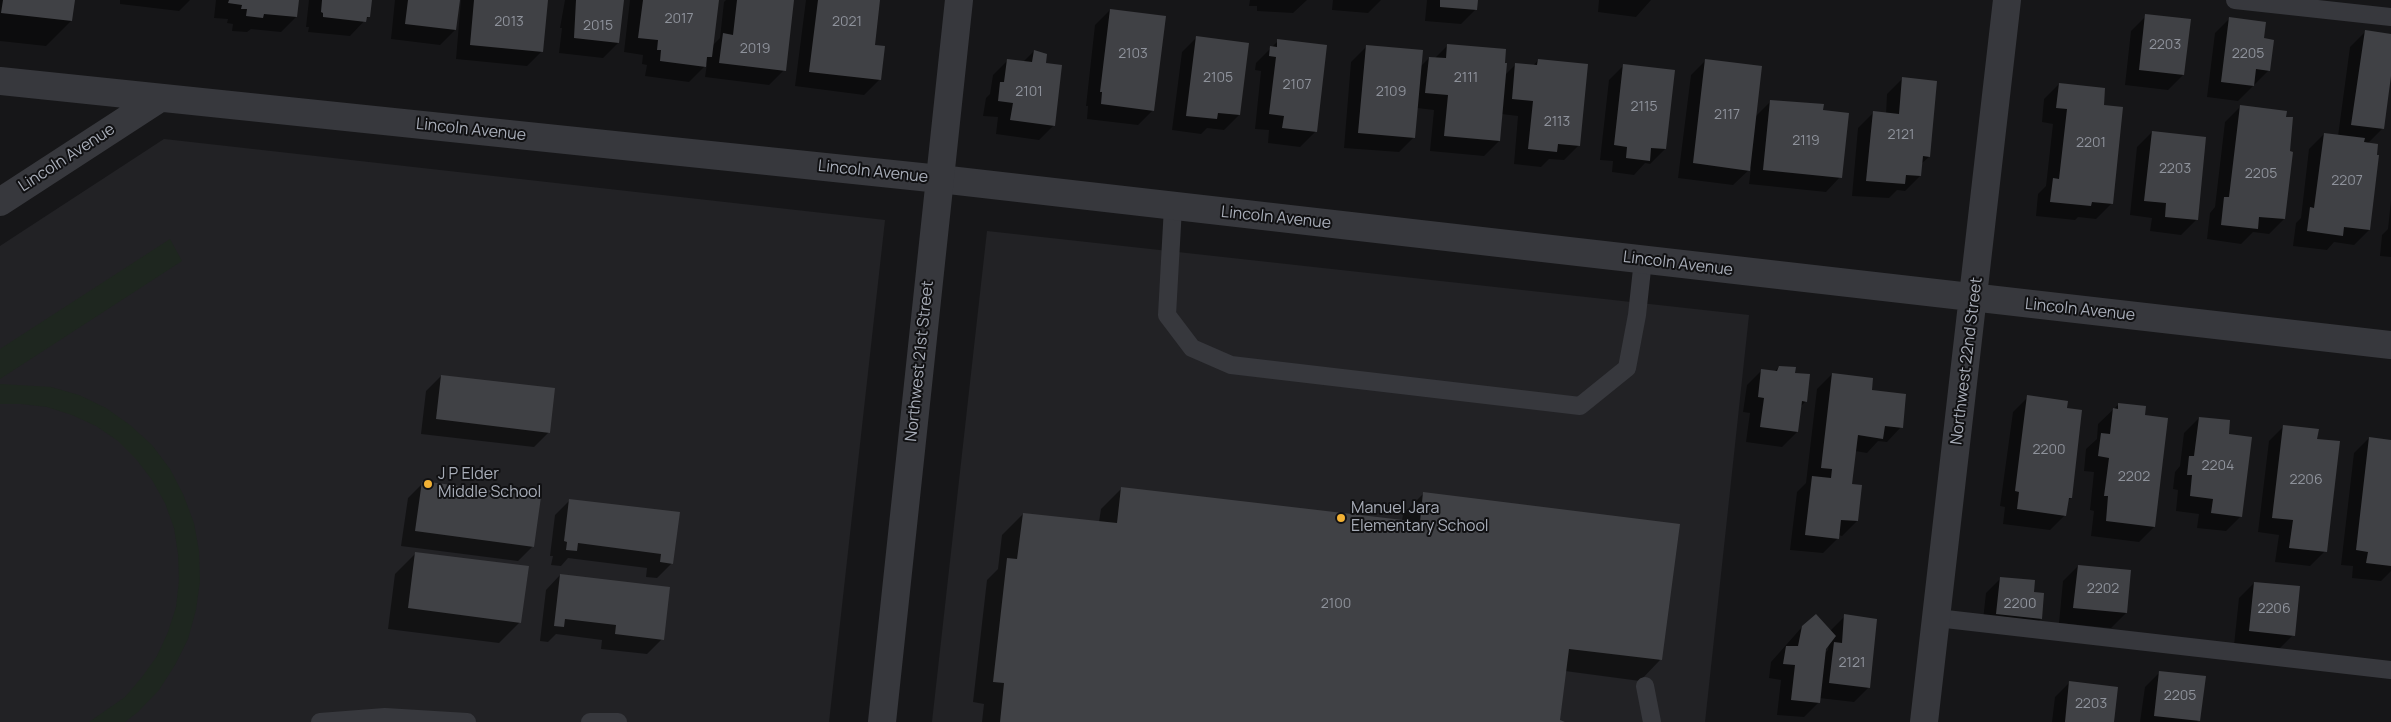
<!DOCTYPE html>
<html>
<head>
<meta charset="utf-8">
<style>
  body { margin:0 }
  canvas { display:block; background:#161618 }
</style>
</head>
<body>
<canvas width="2391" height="722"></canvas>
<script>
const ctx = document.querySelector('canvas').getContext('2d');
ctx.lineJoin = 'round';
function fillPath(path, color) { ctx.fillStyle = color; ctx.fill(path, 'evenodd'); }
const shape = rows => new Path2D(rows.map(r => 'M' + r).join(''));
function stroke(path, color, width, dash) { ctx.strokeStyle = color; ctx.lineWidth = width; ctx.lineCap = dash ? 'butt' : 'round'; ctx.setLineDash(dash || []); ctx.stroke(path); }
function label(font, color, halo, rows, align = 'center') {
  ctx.font = font + ' Manrope,sans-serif'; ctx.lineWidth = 4; ctx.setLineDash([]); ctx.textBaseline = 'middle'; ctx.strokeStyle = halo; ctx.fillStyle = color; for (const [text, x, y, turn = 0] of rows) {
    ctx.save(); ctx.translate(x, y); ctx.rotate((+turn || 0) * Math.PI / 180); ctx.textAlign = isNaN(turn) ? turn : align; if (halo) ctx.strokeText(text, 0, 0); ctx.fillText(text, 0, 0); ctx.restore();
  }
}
const built = shape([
  [164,139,885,220,829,722,0,722,0,246],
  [987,231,1749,315,1705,722,932,722]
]);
const green = shape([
  [170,239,182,261,0,379,0,349],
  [0,384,51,387,79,395,106,408,130,425,152,445,170,469,183,494,194,523,199,551,200,581,196,610,188,639,175,665,159,690,138,712,125,722,89,722,125,697,142,677,157,656,168,632,176,607,179,580,178,554,174,528,165,503,152,480,136,459,118,441,96,426,72,415,47,407,21,404,0,404]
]);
const shadow = shape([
  [0,0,73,0,71,21,46,46,0,41],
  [120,0,190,0,179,11,120,4],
  [216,0,298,0,296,17,281,32,251,29,247,32,232,31,233,24,227,23,228,19,214,18],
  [309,0,370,0,369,16,350,36,308,32,309,27,306,27],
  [395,0,459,0,455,30,440,45,391,39],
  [461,0,547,0,542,51,527,66,456,59],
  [565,0,623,0,618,43,603,58,559,53,562,28,560,28],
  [630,0,718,0,712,46,720,38,724,2,726,0,793,0,784,70,769,85,705,77,707,64,689,82,645,76,647,65,642,64,643,55,624,52],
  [806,0,879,0,874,46,879,80,864,95,795,86],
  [1250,0,1307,0,1293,13,1257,11,1257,6,1249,6],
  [1333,0,1381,0,1368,13,1332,10],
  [1427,0,1476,0,1476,9,1461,24,1425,21],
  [1599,0,1651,0,1636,17,1598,12],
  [1110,10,1153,110,1138,125,1087,119,1088,106,1086,106,1095,25],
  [2146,16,2183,75,2168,90,2125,85,2131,31],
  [2230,18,2263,40,2269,70,2238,101,2207,97,2215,33],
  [2365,32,2391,35,2391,67,2382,129,2367,144,2369,230,2354,245,2334,242,2327,250,2293,246,2296,223,2301,218,2309,149,2324,134,2338,136,2350,47],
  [1197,37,1239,115,1224,130,1207,128,1201,134,1172,130,1182,52],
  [1278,41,1326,46,1315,132,1300,147,1268,143,1269,130,1255,129,1261,71,1255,70,1256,63],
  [1447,46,1505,75,1516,64,1533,66,1538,60,1579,145,1564,160,1549,159,1541,167,1514,164,1518,116,1501,114,1499,141,1484,156,1430,151,1434,110,1417,108,1414,137,1399,152,1344,148,1351,62,1366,47,1420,67,1429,58,1435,58],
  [1034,51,1039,52,1044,64,1054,125,1039,140,996,134,998,117,983,116,986,98,990,94,993,75,1008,60,1023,62],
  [1706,60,1755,117,1771,101,1822,111,1840,177,1826,192,1749,184,1751,168,1733,185,1678,178,1691,75],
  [1624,65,1673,71,1665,149,1650,164,1645,163,1634,175,1612,172,1613,161,1600,160,1609,80],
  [1902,79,1929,157,1921,164,1920,176,1905,191,1897,190,1889,198,1852,196,1858,128,1873,113,1886,114,1887,94],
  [2059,84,2102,106,2111,204,2096,219,2078,217,2075,220,2036,216,2038,194,2046,186,2053,124,2042,122,2044,99],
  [2240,107,2284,219,2269,234,2253,232,2241,244,2207,239,2210,213,2215,207,2225,122],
  [2152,132,2196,220,2181,235,2150,231,2152,218,2130,215,2137,147],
  [2391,200,2391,257,2380,256,2382,235,2388,229],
  [1779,367,1793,374,1806,401,1800,407,1797,432,1782,447,1746,442,1750,413,1743,412,1747,385,1762,370,1774,372],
  [1832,374,1871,391,1901,427,1887,442,1878,441,1867,453,1855,451,1851,485,1857,521,1842,536,1838,535,1838,538,1823,553,1790,550,1797,492,1806,483,1817,389],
  [441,376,549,432,534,447,421,434,426,391],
  [2028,397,2066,409,2071,498,2067,501,2065,515,2050,530,2003,524,2005,507,2000,506,2013,412],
  [2119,404,2144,416,2154,527,2139,542,2091,536,2094,511,2090,510,2094,472,2084,471,2086,449,2097,439,2098,424],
  [2199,418,2227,435,2241,516,2226,531,2197,528,2199,514,2176,511,2178,490,2173,489,2175,472,2180,466,2184,433],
  [2284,426,2316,440,2325,551,2310,566,2275,562,2279,535,2258,532,2269,441],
  [2369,438,2391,441,2391,571,2381,581,2352,578,2353,566,2341,565,2354,453],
  [423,483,533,546,518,561,401,546,408,498],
  [1122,488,1402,521,1403,514,1424,493,1660,660,1640,681,1565,671,1559,721,1565,722,982,722,984,704,973,702,987,580,998,569,1002,535,1023,514,1099,522,1101,509],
  [570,500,678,513,672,563,657,578,646,577,647,568,568,558,561,566,551,565,553,556,550,556,555,515],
  [416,553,520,622,499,643,388,629,395,574],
  [2078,566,2126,613,2111,628,2059,623,2063,581],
  [560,575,662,639,647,654,601,649,602,640,556,634,548,642,540,641,546,590],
  [2001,578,2033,594,2041,619,2026,634,1982,629,1986,593],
  [2254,583,2293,635,2278,650,2234,645,2239,598],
  [1845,616,1869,687,1854,702,1819,698,1819,702,1804,717,1777,715,1781,680,1769,678,1771,662,1802,627,1830,631],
  [1829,643,1828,650,1824,654,1825,649],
  [2160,672,2198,721,2197,722,2140,722,2145,687],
  [2070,682,2113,722,2052,722,2055,697]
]);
const building = shape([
  [3,0,75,0,72,21,1,13],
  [229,0,299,0,297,17,264,14,263,18,246,16,247,9,241,9,242,5,228,3],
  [322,0,372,0,370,17,367,17,366,22,323,17,323,13,321,12],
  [408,0,460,0,456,30,405,24],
  [474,0,548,0,543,52,470,45],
  [576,0,624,0,619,43,574,38],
  [643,0,719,0,712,57,707,57,706,67,660,61,661,50,657,50,658,40,638,38],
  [737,0,794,0,786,71,719,63,723,33,733,35],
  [818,0,880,0,875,45,885,46,881,80,809,72],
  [1440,0,1478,0,1477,10,1440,7],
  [1110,9,1166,16,1154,111,1101,104,1102,92,1100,92],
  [2145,14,2191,19,2184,75,2139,70],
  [2229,17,2266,22,2264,38,2274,40,2270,71,2256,69,2254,86,2221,82],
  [2365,30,2391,34,2391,76,2384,129,2351,125],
  [1196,36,1249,43,1240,115,1218,113,1217,119,1186,116],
  [1277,39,1327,45,1317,132,1282,128,1284,116,1269,114,1276,57,1269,56,1270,46,1277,47],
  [1447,44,1506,49,1505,63,1507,63,1500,141,1444,136,1448,95,1425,93,1429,57,1446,58],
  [1366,45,1423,50,1415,138,1358,133],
  [1034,50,1047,54,1046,63,1062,65,1055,126,1010,120,1013,103,998,101,1000,82,1004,82,1007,59,1032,62],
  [1538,59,1588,64,1580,146,1558,144,1557,152,1528,149,1533,101,1512,99,1515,63,1537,65],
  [1705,59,1762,66,1750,171,1693,163],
  [1623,64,1675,70,1666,149,1651,148,1650,161,1626,158,1627,147,1614,145],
  [1902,77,1937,81,1930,157,1923,156,1921,176,1906,175,1905,184,1866,181,1873,111,1899,114],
  [2059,83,2105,88,2104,105,2123,107,2113,204,2092,202,2091,206,2050,202,2053,178,2059,179,2067,109,2056,108],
  [1770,100,1824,104,1823,110,1849,113,1842,178,1763,170],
  [2240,105,2287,111,2286,117,2293,117,2290,151,2293,152,2285,219,2259,217,2258,229,2221,225,2224,197,2229,197],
  [2152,131,2206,137,2198,220,2165,217,2166,203,2144,201],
  [2324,133,2365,138,2364,142,2378,144,2377,155,2379,155,2370,230,2344,227,2343,236,2307,231,2310,207,2314,208],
  [1779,366,1796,367,1795,373,1810,374,1807,402,1802,401,1798,432,1760,427,1764,398,1758,397,1761,369,1777,371],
  [1832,373,1873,378,1872,390,1906,394,1903,428,1885,426,1883,439,1858,435,1852,484,1862,485,1858,521,1841,520,1839,539,1805,535,1812,476,1831,478,1832,469,1821,468],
  [441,375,555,388,550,433,436,419],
  [2027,395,2068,401,2067,408,2082,410,2072,498,2069,498,2066,516,2017,509,2019,492,2015,491],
  [2118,403,2146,406,2145,415,2168,418,2155,527,2106,521,2108,496,2104,496,2109,458,2098,456,2101,433,2110,434,2113,408,2118,409],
  [2199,417,2230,420,2229,434,2252,437,2242,517,2211,513,2213,499,2190,496,2192,475,2187,475,2189,456,2194,456],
  [2283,425,2319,429,2317,439,2340,441,2327,552,2289,548,2293,520,2272,518],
  [2369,437,2391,440,2391,566,2366,563,2368,552,2356,550],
  [422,481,541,497,534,547,415,531],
  [1121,487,1420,522,1423,492,1680,524,1662,660,1569,649,1560,720,1565,722,1000,722,1004,683,993,682,1007,558,1017,559,1023,513,1117,523],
  [569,499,680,512,673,564,660,562,661,554,578,543,577,551,566,550,567,542,564,541],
  [415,552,529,566,521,623,408,608],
  [2078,565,2131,570,2127,613,2073,608],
  [560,574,670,587,664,640,615,634,616,625,565,619,564,627,554,626],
  [2000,577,2035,580,2034,592,2044,593,2042,619,1996,614],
  [2254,582,2300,586,2295,636,2249,631],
  [1816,614,1836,636,1826,649,1820,703,1791,700,1795,665,1783,664,1786,646,1798,646,1802,626],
  [1844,614,1877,619,1870,688,1829,683,1834,642,1842,643],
  [2159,671,2206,676,2200,721,2154,716],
  [2069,681,2118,687,2114,722,2065,722]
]);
const service = shape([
  [2235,0,2391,17],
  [1173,207,1167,315,1192,348,1231,365,1580,406,1627,368,1637,315,1643,260],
  [1937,618,2391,670],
  [1645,686,1652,722],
  [320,722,385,717,467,722],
  [590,722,618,722]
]);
const minor = shape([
  [0,81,940,179,2391,345],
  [0,202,160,98],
  [1924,722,2007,0]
]);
const tertiary = shape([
  [882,722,959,0]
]);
const markers = [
  [428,484,5,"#f2b134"],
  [1341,518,5,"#f2b134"]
];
const numberNames = [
  ["2017",679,19],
  ["2013",509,22],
  ["2021",847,22],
  ["2015",598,26],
  ["2203",2165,45],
  ["2019",755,49],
  ["2103",1133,54],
  ["2205",2248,54],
  ["2105",1218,78],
  ["2111",1466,78],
  ["2107",1297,85],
  ["2101",1029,92],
  ["2109",1391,92],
  ["2115",1644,107],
  ["2117",1727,115],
  ["2113",1557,122],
  ["2121",1901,135],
  ["2119",1806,141],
  ["2201",2091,143],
  ["2203",2175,169],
  ["2205",2261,174],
  ["2207",2347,181],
  ["2200",2049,450],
  ["2204",2218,466],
  ["2202",2134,477],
  ["2206",2306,480],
  ["2202",2103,589],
  ["2100",1336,604],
  ["2200",2020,604],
  ["2206",2274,609],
  ["2121",1852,663],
  ["2205",2180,696],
  ["2203",2091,704]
];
const streetNames = [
  ["Lincoln Avenue",471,130,6],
  ["Lincoln Avenue",67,158,-33],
  ["Lincoln Avenue",873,172,6],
  ["Lincoln Avenue",1276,218,6],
  ["Lincoln Avenue",1678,264,7],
  ["Lincoln Avenue",2080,310,6],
  ["Northwest 21st Street",920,361,-84],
  ["Northwest 22nd Street",1967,361,-83]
];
const poiNames = [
  ["J P Elder",438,475],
  ["Middle School",438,493],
  ["Manuel Jara",1351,509],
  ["Elementary School",1351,527]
];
fillPath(built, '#222225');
fillPath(green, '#1e261f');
fillPath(shadow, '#0007');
fillPath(building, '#404145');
stroke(service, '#37383d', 18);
stroke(minor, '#37383d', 28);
stroke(tertiary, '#37383d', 28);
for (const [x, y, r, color] of markers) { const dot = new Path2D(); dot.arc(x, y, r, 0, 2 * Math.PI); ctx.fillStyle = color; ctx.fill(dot); stroke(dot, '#111113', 2); }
label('14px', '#8e929b', null, numberNames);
label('16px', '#a8adb8', '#111113', streetNames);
label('16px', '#a8adb8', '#111113', poiNames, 'left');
</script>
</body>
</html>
